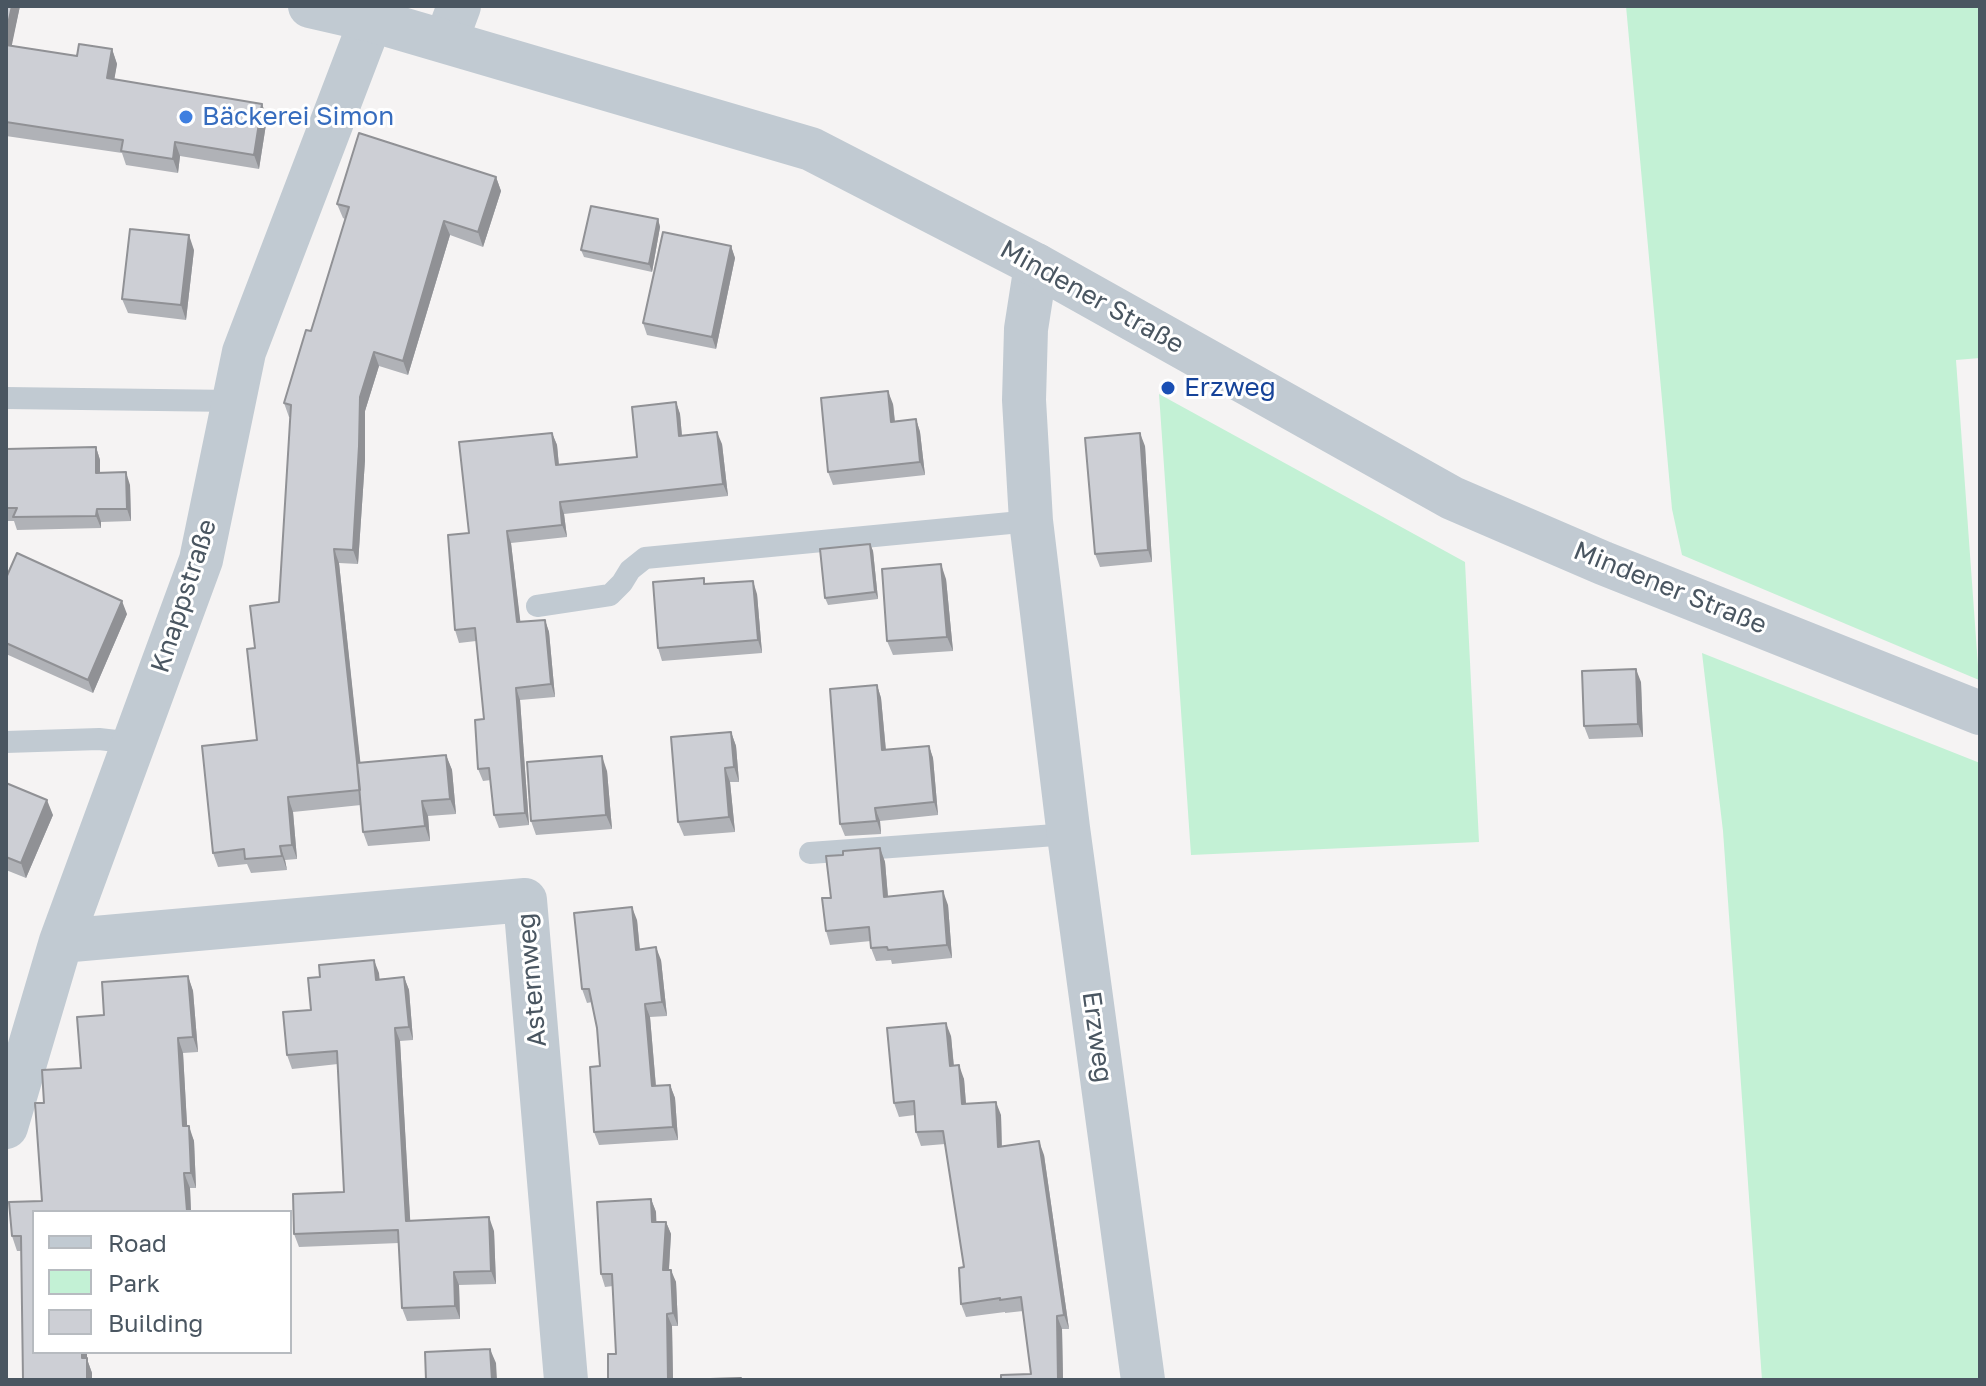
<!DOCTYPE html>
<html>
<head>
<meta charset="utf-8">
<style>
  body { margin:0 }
  #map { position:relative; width:1986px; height:1386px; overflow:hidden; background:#f5f3f3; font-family:"Golos Text",sans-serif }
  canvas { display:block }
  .frame { position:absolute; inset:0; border:8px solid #4a5661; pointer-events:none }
  .legend { position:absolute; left:32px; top:1210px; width:260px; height:144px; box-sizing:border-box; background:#fff; border:2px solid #b7bbc0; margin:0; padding:10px 14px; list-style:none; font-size:24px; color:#4a5661 }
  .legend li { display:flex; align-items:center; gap:16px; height:40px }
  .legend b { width:40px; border:2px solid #b7bbc0 }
</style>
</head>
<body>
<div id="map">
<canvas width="1986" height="1386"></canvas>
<div class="frame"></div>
<ul class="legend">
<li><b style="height:10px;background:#c1cad2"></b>Road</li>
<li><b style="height:22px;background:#c3f1d5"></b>Park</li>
<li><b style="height:22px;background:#cdcfd5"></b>Building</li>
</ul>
</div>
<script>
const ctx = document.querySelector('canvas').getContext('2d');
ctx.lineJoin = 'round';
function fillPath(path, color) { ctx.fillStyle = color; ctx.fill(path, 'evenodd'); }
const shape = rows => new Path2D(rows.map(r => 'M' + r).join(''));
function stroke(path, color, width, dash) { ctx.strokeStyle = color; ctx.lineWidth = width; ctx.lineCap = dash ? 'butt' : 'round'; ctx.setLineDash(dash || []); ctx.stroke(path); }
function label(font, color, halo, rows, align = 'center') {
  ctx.font = font + ' "Golos Text",sans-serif'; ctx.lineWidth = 6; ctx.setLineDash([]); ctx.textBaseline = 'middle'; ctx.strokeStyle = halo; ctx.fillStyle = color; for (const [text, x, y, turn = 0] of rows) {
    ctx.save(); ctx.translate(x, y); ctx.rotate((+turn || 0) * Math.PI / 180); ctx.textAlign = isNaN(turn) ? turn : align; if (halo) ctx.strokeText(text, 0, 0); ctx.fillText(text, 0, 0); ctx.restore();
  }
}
const green = shape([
  [1626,6,1980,6,1980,358,1956,360,1979,680,1682,555,1672,509],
  [1159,394,1465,562,1479,842,1191,855],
  [1702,653,1980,763,1980,1380,1762,1380,1723,831]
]);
const service = shape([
  [6,398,234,401],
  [537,606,610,595,622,583,630,570,645,558,1031,521],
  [6,742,99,739,134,743],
  [810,853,1069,834]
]);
const minor = shape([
  [446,41,459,6],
  [1036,265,1026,329,1024,400,1031,521,1068,828,1143,1380],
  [61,941,525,900,566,1380],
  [6,1127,61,941,201,560,244,352,371,20]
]);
const tertiary = shape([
  [310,6,371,20,811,149,1036,265,1452,498,1603,563,1980,713]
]);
const wall = shape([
  [6,6,20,6,11,46,77,56,112,49,117,64,114,79,262,104,267,118,259,169,180,156,178,173,126,165,122,153,6,136],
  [496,177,501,191,483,247,450,235,408,375,379,366,365,411,365,460,358,564,339,563,360,763,446,755,452,770,456,814,428,816,430,841,368,846,363,832,361,805,293,812,297,859,285,860,287,870,251,873,247,864,218,867,213,853,257,740,255,648,279,602,291,417,289,417,284,403,311,331,345,219,343,218,337,204],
  [658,219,660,227,652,272,584,257,581,250],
  [731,246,735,258,716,349,647,335,643,323],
  [194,250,186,320,128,313,122,299],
  [676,402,680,414,682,436,722,444,728,496,564,514,567,537,511,543,520,622,545,620,549,632,555,697,520,700,529,825,499,828,494,815,491,780,483,781,478,769,484,719,476,641,459,643,455,630,469,533,552,433,557,445,559,465,637,457],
  [893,404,895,421,916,419,920,432,925,475,833,485,828,472],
  [1145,446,1152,562,1100,567,1095,554],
  [96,447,100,460,100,473,130,485,131,521,101,522,101,528,17,530,14,521,6,521,6,449],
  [870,544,873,551,878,599,828,605,825,598],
  [6,578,127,614,93,693,6,654],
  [946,579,953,651,893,655,887,641],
  [706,584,757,594,762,653,662,661,658,648],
  [1641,682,1643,737,1589,739,1584,726],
  [877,685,881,698,886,750,929,746,933,758,938,815,880,821,881,834,845,836,840,824],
  [731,732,736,746,739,782,730,782,735,832,684,836,678,822],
  [607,771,612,829,536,835,531,821],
  [6,783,53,815,26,878,6,870],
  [880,848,885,862,888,896,948,905,952,958,892,964,891,960,876,961,871,948,871,941,830,945,826,931,831,898,843,855],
  [637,920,640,949,661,960,667,1016,650,1017,656,1086,670,1085,675,1098,678,1140,599,1145,594,1132,600,1066,597,1028,592,1002,587,1003,582,989],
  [379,973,379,979,404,977,409,990,413,1040,400,1041,410,1221,494,1231,496,1284,459,1285,460,1319,407,1321,402,1308,399,1243,299,1247,294,1234,344,1192,338,1064,292,1069,287,1055,311,1010],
  [188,976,193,991,198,1052,183,1053,187,1126,194,1141,196,1188,190,1188,191,1212,34,1212,92,1373,92,1380,23,1380,21,1251,17,1251,12,1236,42,1201,44,1103,81,1068,104,1015],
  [951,1036,954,1066,964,1079,966,1104,1001,1115,1002,1147,1044,1155,1069,1329,1062,1329,1063,1380,1001,1380,1031,1374,1023,1311,1005,1313,1005,1312,966,1317,961,1304,964,1267,945,1144,921,1146,916,1132,915,1115,899,1117,894,1103],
  [651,1199,656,1212,656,1222,666,1222,671,1234,669,1270,676,1282,678,1326,672,1326,673,1380,616,1354,613,1286,605,1287,601,1274]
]);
const shadedWall = shape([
  [12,6,20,6,9,59,6,52,6,33],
  [112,49,117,64,112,93,107,78],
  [262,104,267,118,259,169,254,155],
  [175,142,180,156,178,173,173,159],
  [496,177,501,191,483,247,478,232],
  [658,219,660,227,652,272,649,264],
  [444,221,450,235,408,375,403,361],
  [189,235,194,250,186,320,181,305],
  [731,246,735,258,716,349,712,337],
  [374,352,379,366,365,411,365,460,358,564,353,550,360,397],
  [888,391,893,404,896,435,891,422],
  [676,402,680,414,683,448,679,436],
  [916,419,920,432,925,475,920,462],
  [717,432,722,444,728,496,723,484],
  [552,433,557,445,560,478,556,465],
  [1140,433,1145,446,1152,562,1148,550],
  [96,447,100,460,100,486,96,473],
  [126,472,130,485,131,521,127,509],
  [560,502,564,514,567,537,562,525],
  [97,509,101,522,101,528,96,516],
  [507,531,511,543,522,635,517,622],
  [870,544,873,551,878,599,875,592],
  [334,549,339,563,365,805,360,790],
  [941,564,946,579,953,651,947,637],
  [753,581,757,594,762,653,758,640],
  [122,601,127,614,93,693,88,680],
  [545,620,549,632,555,697,551,684],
  [1636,669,1641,682,1643,737,1638,724],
  [877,685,881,698,887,763,882,750],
  [516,688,520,700,529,825,525,813],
  [731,732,736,746,739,782,734,767],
  [929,746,933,758,938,815,934,802],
  [446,755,452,770,456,814,450,799],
  [602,756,607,771,612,829,606,815],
  [725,768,730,782,735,832,729,817],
  [288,797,293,812,297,859,292,845],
  [47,800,53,815,26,878,21,863],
  [422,801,428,816,430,841,425,826],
  [875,808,880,821,881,834,877,821],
  [280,846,285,860,287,870,282,856],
  [880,848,885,862,889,910,884,897],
  [943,891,948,905,952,958,947,945],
  [632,907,637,920,641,963,636,950],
  [656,947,661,960,667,1016,662,1002],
  [374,960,379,973,381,993,376,980],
  [188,976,193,991,198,1052,193,1037],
  [404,977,409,990,413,1040,409,1027],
  [645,1004,650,1017,657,1100,652,1086],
  [946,1023,951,1036,955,1080,950,1066],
  [395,1028,400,1041,411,1234,406,1221],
  [178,1038,183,1053,188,1141,183,1126],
  [959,1065,964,1079,967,1117,962,1104],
  [670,1085,675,1098,678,1140,673,1127],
  [996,1102,1001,1115,1002,1161,998,1147],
  [189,1126,194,1141,196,1188,191,1173],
  [1039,1141,1044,1155,1069,1329,1064,1315],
  [184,1173,190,1188,191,1212,187,1211],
  [651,1199,656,1212,657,1235,652,1222],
  [489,1217,494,1231,496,1284,491,1271],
  [666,1222,671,1234,668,1283,663,1270],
  [671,1270,676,1282,678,1326,673,1313],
  [454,1272,459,1285,460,1319,455,1306],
  [667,1314,672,1326,673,1380,668,1380],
  [1057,1316,1062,1329,1063,1380,1058,1380],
  [490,1349,496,1363,497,1380,492,1380],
  [82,1352,87,1352,87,1359,92,1373,92,1380,87,1380,82,1358]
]);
const building = shape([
  [6,6,12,6,6,33,6,6],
  [79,44,112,49,107,78,262,104,254,155,175,142,173,159,121,151,123,140,6,122,6,45,77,56,79,44],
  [359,133,496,177,478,232,444,221,403,361,374,352,360,397,359,446,353,550,334,549,360,790,288,797,292,845,280,846,282,856,245,859,244,849,213,853,202,746,257,740,247,649,255,648,250,606,279,602,291,405,284,403,306,330,311,331,349,207,337,204,359,133],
  [591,206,658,219,649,264,581,250,591,206],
  [130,229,189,235,181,305,122,299,130,229],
  [663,232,731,246,712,337,643,323,663,232],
  [888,391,891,422,916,419,920,462,828,472,821,398,888,391],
  [676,402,679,436,717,432,723,484,560,502,562,525,507,531,517,622,545,620,551,684,516,688,525,813,494,815,489,768,478,769,475,720,484,719,475,628,455,630,448,535,469,533,459,442,552,433,556,465,637,457,632,407,676,402],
  [1140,433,1148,550,1095,554,1085,438,1140,433],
  [96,447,96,473,126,472,127,509,97,509,96,516,13,517,17,508,6,508,6,449,96,447],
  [870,544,875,592,825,598,820,549,870,544],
  [17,553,122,601,88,680,6,643,6,578,17,553],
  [941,564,947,637,887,641,882,569,941,564],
  [704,578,704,584,753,581,758,640,658,648,653,582,704,578],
  [1636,669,1638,724,1584,726,1582,671,1636,669],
  [877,685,882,750,929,746,934,802,875,808,877,821,840,824,830,689,877,685],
  [731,732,734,767,725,768,729,817,678,822,671,737,731,732],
  [446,755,450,799,422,801,425,826,363,832,357,763,446,755],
  [602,756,606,815,531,821,527,762,602,756],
  [6,783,47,800,21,863,6,857,6,783],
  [880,848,884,897,943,891,947,945,888,950,887,947,871,948,869,927,826,931,822,898,831,898,826,856,843,855,843,851,880,848],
  [632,907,636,950,656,947,662,1002,645,1004,652,1086,670,1085,673,1127,594,1132,590,1067,600,1066,597,1028,589,989,582,989,574,913,632,907],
  [374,960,376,980,404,977,409,1027,395,1028,406,1221,489,1217,491,1271,454,1272,455,1306,402,1308,398,1230,294,1234,293,1194,344,1192,337,1051,287,1055,283,1012,311,1010,308,978,320,977,319,965,374,960],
  [188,976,193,1037,178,1038,183,1126,189,1126,191,1173,184,1173,187,1211,34,1212,34,1352,82,1352,82,1358,87,1358,87,1380,23,1380,21,1236,12,1236,9,1202,42,1201,35,1103,44,1103,42,1070,81,1068,77,1017,104,1015,102,982,188,976],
  [946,1023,950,1066,959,1065,962,1104,996,1102,998,1147,1039,1141,1064,1315,1057,1316,1058,1380,1001,1380,1001,1375,1031,1374,1021,1297,1000,1300,1000,1298,961,1304,959,1268,964,1267,943,1131,916,1132,914,1101,894,1103,887,1028,946,1023],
  [651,1199,652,1222,666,1222,663,1270,671,1270,673,1313,667,1314,668,1380,608,1380,608,1354,616,1354,612,1274,601,1274,597,1202,651,1199],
  [490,1349,492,1380,426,1380,425,1352,490,1349],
  [741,1378,741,1380,680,1380,741,1378]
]);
const markers = [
  [186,117,8,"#3f7fe0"],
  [1168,388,8,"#1a4fb4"]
];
const shopNames = [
  ["Bäckerei Simon",202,117]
];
const streetNames = [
  ["Mindener Straße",1092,297,29],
  ["Mindener Straße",1670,588,22],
  ["Knappstraße",184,596,-72],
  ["Asternweg",532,980,-95],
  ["Erzweg",1097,1037,82]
];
const transitNames = [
  ["Erzweg",1184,388]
];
fillPath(green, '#c3f1d5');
stroke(service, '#c1cad2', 22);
stroke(minor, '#c1cad2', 44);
stroke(tertiary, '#c1cad2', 44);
fillPath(wall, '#b0b2b7');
fillPath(shadedWall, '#909195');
fillPath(building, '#cdcfd5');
stroke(building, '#909195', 2);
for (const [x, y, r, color] of markers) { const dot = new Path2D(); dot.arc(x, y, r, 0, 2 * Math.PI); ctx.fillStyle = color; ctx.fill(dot); stroke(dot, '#fff', 3); }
label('26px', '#366cbe', '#fff', shopNames, 'left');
label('26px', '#4a5661', '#fff', streetNames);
label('26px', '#164399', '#fff', transitNames, 'left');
</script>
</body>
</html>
